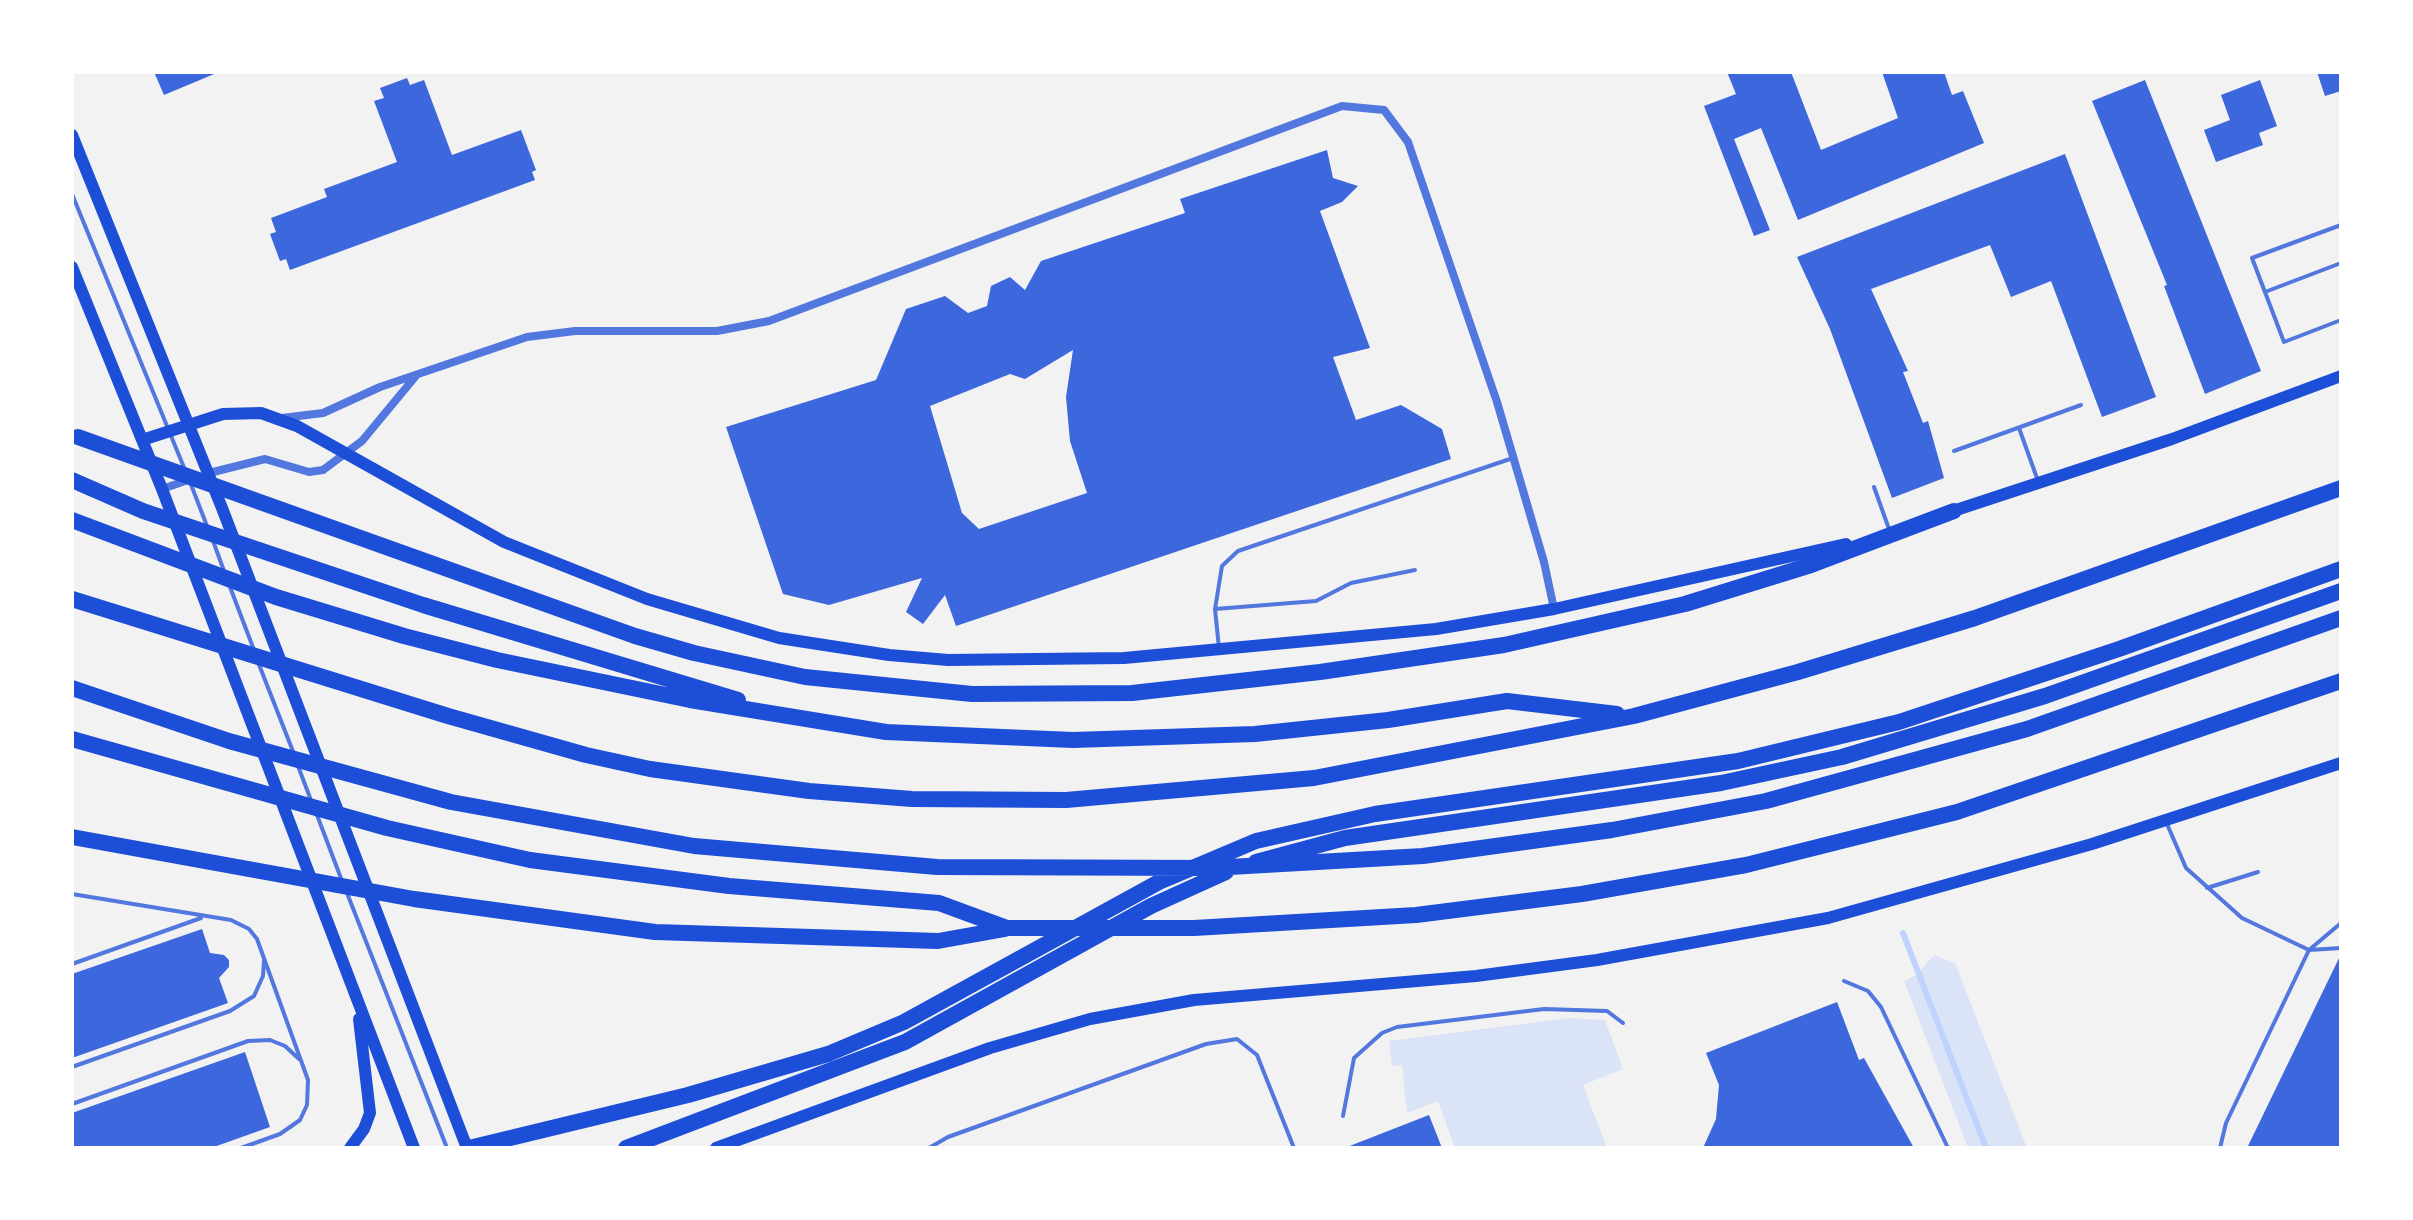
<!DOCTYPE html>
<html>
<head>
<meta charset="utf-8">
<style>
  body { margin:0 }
  #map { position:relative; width:2413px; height:1220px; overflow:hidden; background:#f2f2f2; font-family:"Source Sans 3",sans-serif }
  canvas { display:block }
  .frame { position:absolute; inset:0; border:74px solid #fff; pointer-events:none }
</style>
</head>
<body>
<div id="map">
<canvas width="2413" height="1220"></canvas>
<div class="frame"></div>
</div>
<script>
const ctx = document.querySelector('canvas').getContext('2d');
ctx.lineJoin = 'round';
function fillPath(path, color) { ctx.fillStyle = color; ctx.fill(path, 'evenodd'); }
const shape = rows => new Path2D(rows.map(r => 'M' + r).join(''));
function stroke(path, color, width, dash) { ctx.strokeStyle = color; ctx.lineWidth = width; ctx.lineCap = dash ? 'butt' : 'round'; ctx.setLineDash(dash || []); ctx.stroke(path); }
const green = shape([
  [1934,955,1955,963,2027,1148,1968,1148,1904,981,1915,976],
  [1569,1018,1605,1020,1623,1069,1583,1085,1607,1148,1455,1148,1438,1101,1407,1113,1402,1065,1392,1066,1389,1041]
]);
const stream = shape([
  [1903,933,1986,1148]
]);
const building = shape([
  [154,72,219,72,164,95],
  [1727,72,1791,72,1821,150,1898,118,1882,72,1944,72,1952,95,1963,91,1984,143,1798,220,1761,128,1734,139,1770,230,1754,236,1704,106,1736,94],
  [2317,72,2341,72,2341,91,2325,96],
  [407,78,410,85,424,80,452,155,521,130,536,170,532,172,535,180,290,270,286,259,280,261,270,234,276,232,271,218,327,197,324,189,397,162,374,101,384,98,380,88],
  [2145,80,2261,371,2205,394,2164,286,2167,285,2092,101],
  [2260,80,2277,126,2259,133,2263,145,2216,162,2204,130,2230,120,2221,95],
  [1327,150,1333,178,1358,186,1342,202,1320,211,1370,348,1333,357,1356,420,1401,405,1442,429,1451,459,956,626,945,595,923,624,906,612,922,578,829,605,783,594,726,427,876,380,906,309,945,296,968,313,987,306,991,286,1010,277,1025,290,1041,261,1185,213,1180,199],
  [1073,350,1066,397,1070,441,1087,493,979,529,962,513,930,406,1010,374,1025,379],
  [2065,154,2156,397,2102,417,2051,281,2011,297,1990,245,1871,289,1908,371,1903,372,1923,423,1928,421,1944,478,1892,498,1830,329,1797,257],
  [202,929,210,953,224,955,229,960,229,967,219,978,228,1003,72,1058,72,974],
  [2341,954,2341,1148,2247,1148],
  [1837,1002,1859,1060,1864,1058,1914,1148,1703,1148,1716,1119,1719,1085,1706,1053],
  [245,1052,270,1127,211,1148,72,1148,72,1113],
  [1429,1115,1442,1148,1347,1148,1347,1147]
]);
const service = shape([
  [72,194,185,470],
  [2341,225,2252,258,2284,342,2341,320],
  [2265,292,2341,263],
  [2019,428,2038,481],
  [1954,451,2081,405],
  [190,482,207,526],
  [1874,487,1889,529],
  [212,538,224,571],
  [230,587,254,650],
  [1215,609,1222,566,1238,551,1513,458],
  [1219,648,1215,609,1316,601,1351,583,1415,570],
  [258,662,294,754],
  [298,766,312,803],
  [317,815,342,881],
  [2167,824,2186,868,2242,918,2309,950,2341,948],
  [2207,888,2258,872],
  [347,893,447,1148],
  [72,894,231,920,249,929,257,939,308,1080,307,1105,300,1120,280,1134,241,1148],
  [72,964,201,918],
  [1844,981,1868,991,1881,1007,1948,1148],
  [72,1067,230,1011,254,996,263,976,264,960],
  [72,1104,248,1041,270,1040,285,1046,299,1059],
  [1343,1116,1354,1058,1382,1033,1397,1027,1544,1009,1607,1011,1623,1023],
  [929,1148,948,1137,1206,1044,1237,1039,1257,1055,1294,1148],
  [2220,1148,2226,1123,2309,950,2341,923]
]);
const minor = shape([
  [282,418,323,413,380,387,527,337,575,331,717,331,769,321,1342,106,1384,110,1408,142,1497,402,1544,562,1554,609],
  [205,474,265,459,309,472,323,470,362,441,415,377],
  [162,489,188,480]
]);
const secondary = shape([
  [72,135,222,508,467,1148],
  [72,267,162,489,414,1148],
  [142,440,223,414,261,413,297,426,504,542,647,599,779,638,889,655,948,660,1124,658,1436,629,1554,609,1846,544],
  [1947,513,2172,439,2341,376],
  [350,1148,364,1129,370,1113,359,1019],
  [716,1148,990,1048,1090,1019,1194,1000,1476,976,1597,960,1828,918,2092,844,2341,763]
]);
const motorway = shape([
  [78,437,635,636,694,653,805,677,972,694,1132,693,1320,672,1504,645,1685,604,1811,565,1954,511],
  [72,480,143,511,423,605,738,700],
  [72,520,276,597,404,636,497,660,690,700,886,732,1073,740,1255,734,1388,720,1507,701,1617,714],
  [72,599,448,716,586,755,650,769,809,791,912,799,1066,800,1314,778,1634,716,1798,672,1975,618,2341,488],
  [72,688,229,741,451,802,694,846,937,867,1212,868,1423,856,1612,830,1766,801,2027,729,2341,618],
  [72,739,387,828,530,860,729,886,939,903,1007,928,1194,928,1416,915,1582,894,1746,865,1957,812,2341,681],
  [72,837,414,899,655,932,938,941,1005,929],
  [1256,862,1345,838,1721,783,1842,757,2045,696,2341,591],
  [469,1148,688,1095,828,1054,904,1022,1159,882,1256,841,1375,814,1738,761,1899,722,2119,649,2341,569],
  [626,1148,905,1042,1151,906,1226,872]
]);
fillPath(green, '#dbe4f7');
stroke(stream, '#bfd3fe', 6);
fillPath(building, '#3d67dc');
stroke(service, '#5277de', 4);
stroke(minor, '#5277de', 8);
stroke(secondary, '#1d4ed8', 12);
stroke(motorway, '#1d4ed8', 16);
</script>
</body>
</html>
